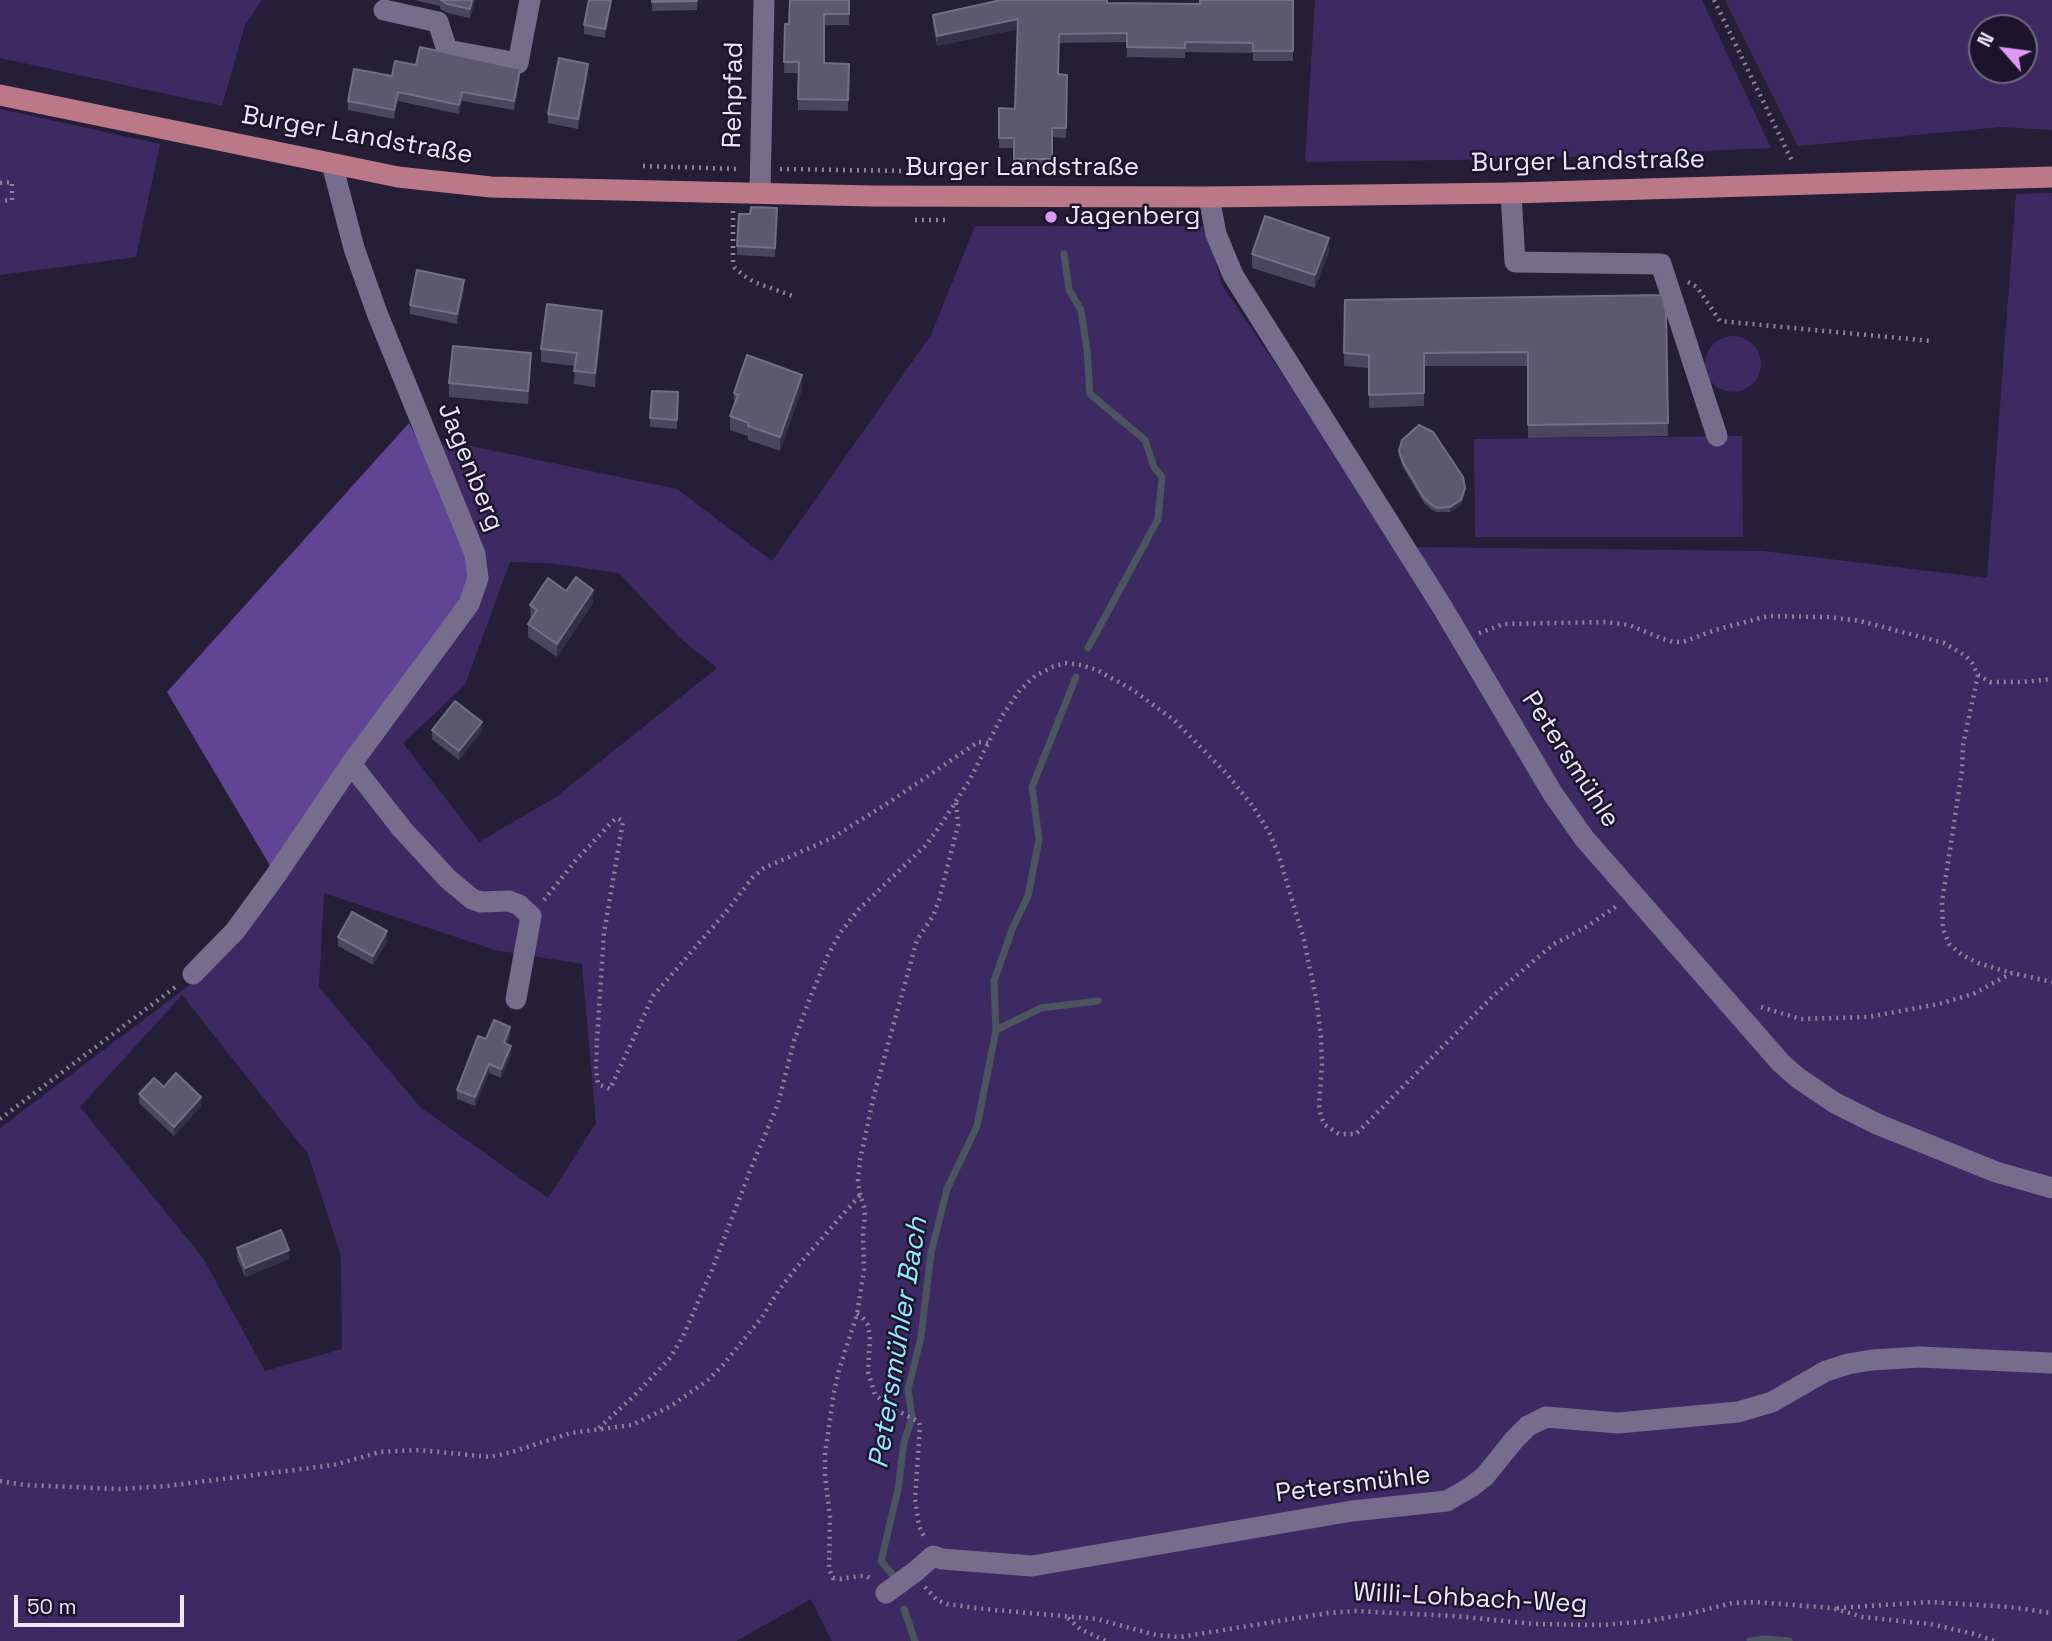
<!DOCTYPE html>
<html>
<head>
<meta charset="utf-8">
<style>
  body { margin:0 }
  #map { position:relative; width:2052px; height:1641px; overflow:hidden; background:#251e37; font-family:"Space Grotesk",sans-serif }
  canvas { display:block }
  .north { position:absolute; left:1968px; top:14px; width:70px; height:70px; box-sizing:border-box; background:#1c142c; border:2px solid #6f697e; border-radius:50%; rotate:298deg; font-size:19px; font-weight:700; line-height:28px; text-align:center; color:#ece8f9 }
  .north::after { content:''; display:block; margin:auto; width:24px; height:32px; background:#dd99f4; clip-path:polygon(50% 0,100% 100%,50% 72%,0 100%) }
  .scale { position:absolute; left:14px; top:1595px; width:170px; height:32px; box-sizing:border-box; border:4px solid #ece8f9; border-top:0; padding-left:9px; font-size:21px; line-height:24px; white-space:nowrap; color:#ece8f9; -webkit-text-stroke:5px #1c142c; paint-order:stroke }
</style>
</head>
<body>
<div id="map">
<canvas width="2052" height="1641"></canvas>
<div class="north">N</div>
<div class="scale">50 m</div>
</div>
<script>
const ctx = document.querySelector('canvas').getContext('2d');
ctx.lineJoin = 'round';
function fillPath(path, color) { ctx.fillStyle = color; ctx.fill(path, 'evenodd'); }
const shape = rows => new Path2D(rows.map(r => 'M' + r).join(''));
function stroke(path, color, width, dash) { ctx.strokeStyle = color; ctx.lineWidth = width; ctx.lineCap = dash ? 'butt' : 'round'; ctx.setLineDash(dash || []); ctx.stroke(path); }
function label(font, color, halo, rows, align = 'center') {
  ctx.font = font + ' "Space Grotesk",sans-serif'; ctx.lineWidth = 5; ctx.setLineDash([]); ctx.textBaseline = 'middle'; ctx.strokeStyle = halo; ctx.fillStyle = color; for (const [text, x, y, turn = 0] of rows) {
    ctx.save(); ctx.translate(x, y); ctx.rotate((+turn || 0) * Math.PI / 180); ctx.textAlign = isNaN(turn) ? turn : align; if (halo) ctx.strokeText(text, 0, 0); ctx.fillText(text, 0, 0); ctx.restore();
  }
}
const green = shape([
  [0,0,262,0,245,25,222,106,0,58],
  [1315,0,1702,0,1771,148,1517,159,1305,162],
  [1725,0,2052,0,2052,130,2001,127,1798,146],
  [1982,28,2024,28,2024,70,1982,70],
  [0,109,160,144,136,257,0,275],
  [2052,193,2052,1641,832,1641,811,1599,736,1641,0,1641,0,1128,191,984,248,926,442,447,447,441,677,489,772,561,931,335,975,226,1207,226,1222,285,1402,550,1409,547,1763,551,1987,578,2016,194],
  [510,562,549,563,619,573,680,638,717,668,556,797,479,842,403,743,465,685],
  [324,893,495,950,582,964,596,1123,548,1198,420,1107,319,987],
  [182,995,308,1154,341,1256,342,1349,265,1371,203,1258,80,1107],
  '1705 364a28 28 0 1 1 56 0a28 28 0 1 1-56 0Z',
  [1742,436,1743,537,1475,537,1474,439]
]);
const forest = shape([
  [409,423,475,554,478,578,272,869,167,692]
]);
const stream = shape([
  [1064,254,1069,290,1081,310,1087,350,1090,394,1145,440,1154,467,1162,477,1158,519,1088,648],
  [996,1030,1041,1008,1098,1001],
  [892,1574,881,1561,898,1490,904,1442,912,1418,908,1389,921,1337,931,1253,947,1189,977,1126,996,1030,994,981,1013,927,1028,896,1039,839,1032,787,1076,677],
  [904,1609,915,1641],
  [1750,1641,1765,1639,1789,1641]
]);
const path = shape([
  [1714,0,1793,163],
  [643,166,739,169],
  [780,169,970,172],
  [0,183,12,182,12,200,0,201],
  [733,211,733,262,735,268,743,275,754,282,793,296],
  [915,220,945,220],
  [1688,282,1697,287,1720,321,1931,341],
  [1479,633,1504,624,1606,622,1629,625,1663,639,1673,642,1683,642,1715,630,1768,616,1828,617,1860,621,1944,643,1966,656,1972,663,1978,675,1990,682,2022,682,2052,679],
  [1978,675,1963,745,1962,771,1942,902,1943,929,1949,944,1962,955,1978,963,2011,973],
  [544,900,576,860,613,821,617,818,623,821,604,933,597,1040,596,1069,598,1084,610,1089,653,996,726,912,753,877,764,868,832,838,888,803,978,742,988,743],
  [1761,1007,1801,1019,1868,1017,1939,1004,1973,994,2012,973,2052,982],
  [0,1119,178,985],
  [860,1195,858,1181,860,1160,874,1095,917,940,933,916,939,900,958,825,956,802],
  [857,1314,863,1318,868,1325,870,1337,868,1372,875,1395,894,1409,919,1422,920,1426,915,1499,919,1526,925,1539],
  [599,1428,634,1396,671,1357,684,1334,712,1270,751,1168,778,1104,794,1041,810,998,827,957,840,933,859,909,926,845,940,826,969,781,1002,716,1020,690,1035,676,1052,667,1065,663,1081,665,1097,670,1133,690,1174,720,1227,774,1254,808,1269,832,1279,856,1304,940,1317,1003,1321,1037,1322,1064,1319,1105,1321,1117,1325,1125,1339,1134,1356,1134,1493,996,1537,958,1554,944,1588,926,1618,905],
  [0,1481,25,1485,119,1489,167,1486,334,1465,380,1452,419,1450,490,1457,512,1452,571,1433,632,1425,671,1406,708,1380,723,1365,762,1317,779,1290,800,1263,860,1195,864,1206,865,1216,863,1232,864,1270,857,1314,839,1370,834,1392,825,1454,825,1475,830,1517,829,1569,833,1578,840,1579,860,1576,866,1576,872,1579],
  [925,1587,937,1600,947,1604,984,1609,1097,1619,1156,1635,1181,1637,1328,1613,1355,1611,1454,1616,1535,1624,1603,1625,1648,1621,1692,1613,1732,1603,1755,1602,1832,1608,1863,1617,1930,1624,1974,1634,1995,1641],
  [1837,1608,1930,1602,2009,1607,2052,1613],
  [1068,1618,1080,1629,1106,1641]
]);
const minor = shape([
  [384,10,438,22,447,50,518,63,530,0],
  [760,192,764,0],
  [1511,193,1515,262,1661,264,1717,436],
  [1209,197,1216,234,1233,275,1441,605,1553,794,1584,838,1781,1063,1798,1078,1835,1103,1877,1124,1996,1172,2052,1188],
  [351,764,402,829,448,879,472,899,481,902,509,901,519,905,531,916,516,999],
  [193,974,235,931,276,875,351,764,469,604,478,578,475,554,377,313,354,248,332,164],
  [886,1593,916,1571,933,1556,942,1559,1032,1566,1352,1511,1447,1501,1471,1487,1485,1476,1514,1440,1528,1426,1546,1417,1618,1423,1738,1412,1772,1402,1826,1371,1848,1364,1872,1360,1920,1357,2052,1363]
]);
const major = shape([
  [0,95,398,177,491,187,871,196,1209,197,1511,193,2052,177]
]);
const wall = shape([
  [414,0,475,0,470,18,447,13,440,9,440,6],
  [612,0,605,38,584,34,584,25],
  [652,0,697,0,697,10,652,11],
  [849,0,849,25,824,25,824,63,849,64,848,111,798,110,798,73,784,73,785,24,789,24],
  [1293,0,1293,61,1253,61,1253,53,1185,52,1185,58,1127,57,1127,42,1059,43,1058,74,1067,75,1066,138,1052,137,1052,169,1014,169,1014,148,999,148,999,108,1015,109,1018,29,937,46,933,24,933,15,1107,3,1200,4],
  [416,65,520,78,514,110,462,101,459,114,398,101,394,119,348,110,348,101,392,76],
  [588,73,578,129,548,123,548,114],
  [777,208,775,257,737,255,737,246,750,214],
  [1329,252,1315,288,1252,268,1252,254],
  [464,289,457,324,410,314,410,305],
  [1345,300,1666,312,1668,436,1528,438,1528,366,1424,366,1424,406,1369,408,1369,368,1344,366],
  [602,324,595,387,574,384,575,366,541,362,541,349],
  [531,367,528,404,449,397,449,383],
  [802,389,780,451,748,440,748,436,730,430,730,416,734,407,734,393],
  [678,402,677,429,650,427,650,418],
  [1399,451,1465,493,1461,505,1450,512,1437,512,1432,510,1424,503,1403,467,1399,455],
  [566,591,593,603,557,657,528,637,528,624,531,620,530,605],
  [432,730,482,731,459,760,432,739],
  [338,937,387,941,373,965,338,946],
  [510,1036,507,1044,511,1055,501,1078,489,1073,475,1106,457,1099,457,1090,486,1039],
  [164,1087,201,1106,174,1136,139,1103,139,1094],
  [237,1248,289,1259,245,1277,237,1257]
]);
const shadedWall = shape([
  [472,0,475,0,470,18,470,9],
  [611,0,612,0,605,38,605,29],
  [1018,19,1018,29,937,46,937,36],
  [588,64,588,73,578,129,578,119],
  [520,69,520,78,514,110,514,101],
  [398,92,398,101,394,119,394,110],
  [462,92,462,101,459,114,459,105],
  [1329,238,1329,252,1315,288,1315,275],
  [464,280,464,289,457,324,457,314],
  [602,311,602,324,595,387,595,373],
  [531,353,531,367,528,404,528,391],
  [802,375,802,389,780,451,780,437],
  [1465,488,1465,493,1461,505,1450,512,1450,507],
  [593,590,593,603,557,657,557,644],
  [482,722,482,731,459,760,459,751],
  [387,931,387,941,373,965,373,956],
  [510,1027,510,1036,504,1052,504,1043],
  [511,1046,511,1055,501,1078,501,1069],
  [489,1064,489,1073,475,1106,475,1097],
  [201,1097,201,1106,174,1136,174,1127],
  [289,1250,289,1259,245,1277,245,1268]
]);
const building = shape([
  [441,0,472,0,470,9,447,4,441,0],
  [589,0,611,0,605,29,584,25,589,0],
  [652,0,697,0,697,1,652,2,652,0],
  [790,0,849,0,849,14,824,14,824,63,849,64,848,100,798,99,799,62,784,62,785,24,789,24,790,0],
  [1001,0,1107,0,1107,3,1200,4,1200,0,1293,0,1293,51,1253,51,1253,43,1185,42,1185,48,1127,47,1127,33,1059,34,1058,74,1067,75,1066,128,1052,128,1052,159,1014,159,1014,138,999,138,999,108,1015,109,1018,19,937,36,933,15,1001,0],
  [420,47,520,69,514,101,462,92,459,105,398,92,394,110,348,101,354,69,392,76,395,61,416,65,420,47],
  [559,58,588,64,578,119,548,114,559,58],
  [751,207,777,208,775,248,737,246,739,214,750,214,751,207],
  [1265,216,1329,238,1315,275,1252,254,1265,216],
  [417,270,464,280,457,314,410,305,417,270],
  [1662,295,1666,312,1668,423,1528,425,1528,352,1424,353,1424,393,1369,395,1369,355,1344,353,1345,300,1662,295],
  [547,304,602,311,595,373,574,371,577,353,541,349,547,304],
  [453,346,531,353,528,391,449,383,453,346],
  [747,355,802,375,780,437,748,426,749,423,730,416,738,395,734,393,747,355],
  [652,391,678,392,677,420,650,418,652,391],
  [1419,425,1433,432,1463,477,1465,488,1461,500,1450,507,1437,508,1432,505,1424,498,1403,463,1399,451,1402,440,1419,425],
  [576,577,593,590,557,644,528,624,537,610,530,605,548,578,566,591,576,577],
  [455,701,482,722,459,751,432,730,455,701],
  [352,912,387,931,373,956,338,937,352,912],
  [494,1020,510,1027,504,1043,511,1046,501,1069,489,1064,475,1097,457,1090,478,1036,486,1039,494,1020],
  [176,1073,201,1097,174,1127,139,1094,154,1078,164,1087,176,1073],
  [281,1230,289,1250,245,1268,237,1248,281,1230]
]);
const markers = [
  [1051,217,7,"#dd99f4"]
];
const streetNames = [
  ["Rehpfad",734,95,-89],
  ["Burger Landstraße",357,136,10],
  ["Burger Landstraße",1588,162,-1],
  ["Burger Landstraße",1022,168],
  ["Jagenberg",470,467,68],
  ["Petersmühle",1570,760,57],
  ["Petersmühle",1353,1485,-7],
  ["Willi-Lohbach-Weg",1470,1599,3]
];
const poiNames = [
  ["Jagenberg",1065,217]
];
const waterNames = [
  ["Petersmühler Bach",899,1343,-81]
];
fillPath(green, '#3e2a63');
fillPath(forest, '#604594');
stroke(stream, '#4a555d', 7);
stroke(path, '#8b859a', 4.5, [2, 5]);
stroke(minor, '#756d8b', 21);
stroke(major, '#bb7987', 21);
fillPath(wall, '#4a4661');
fillPath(shadedWall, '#342f4a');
fillPath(building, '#5c5872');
stroke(building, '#726e87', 2);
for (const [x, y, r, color] of markers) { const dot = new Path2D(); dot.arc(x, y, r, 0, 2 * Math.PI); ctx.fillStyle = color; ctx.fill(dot); stroke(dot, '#1c142c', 2.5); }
label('26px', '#ece8f9', '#1c142c', streetNames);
label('26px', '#ece8f9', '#1c142c', poiNames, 'left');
label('italic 28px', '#8decfe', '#1c142c', waterNames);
</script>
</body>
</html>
